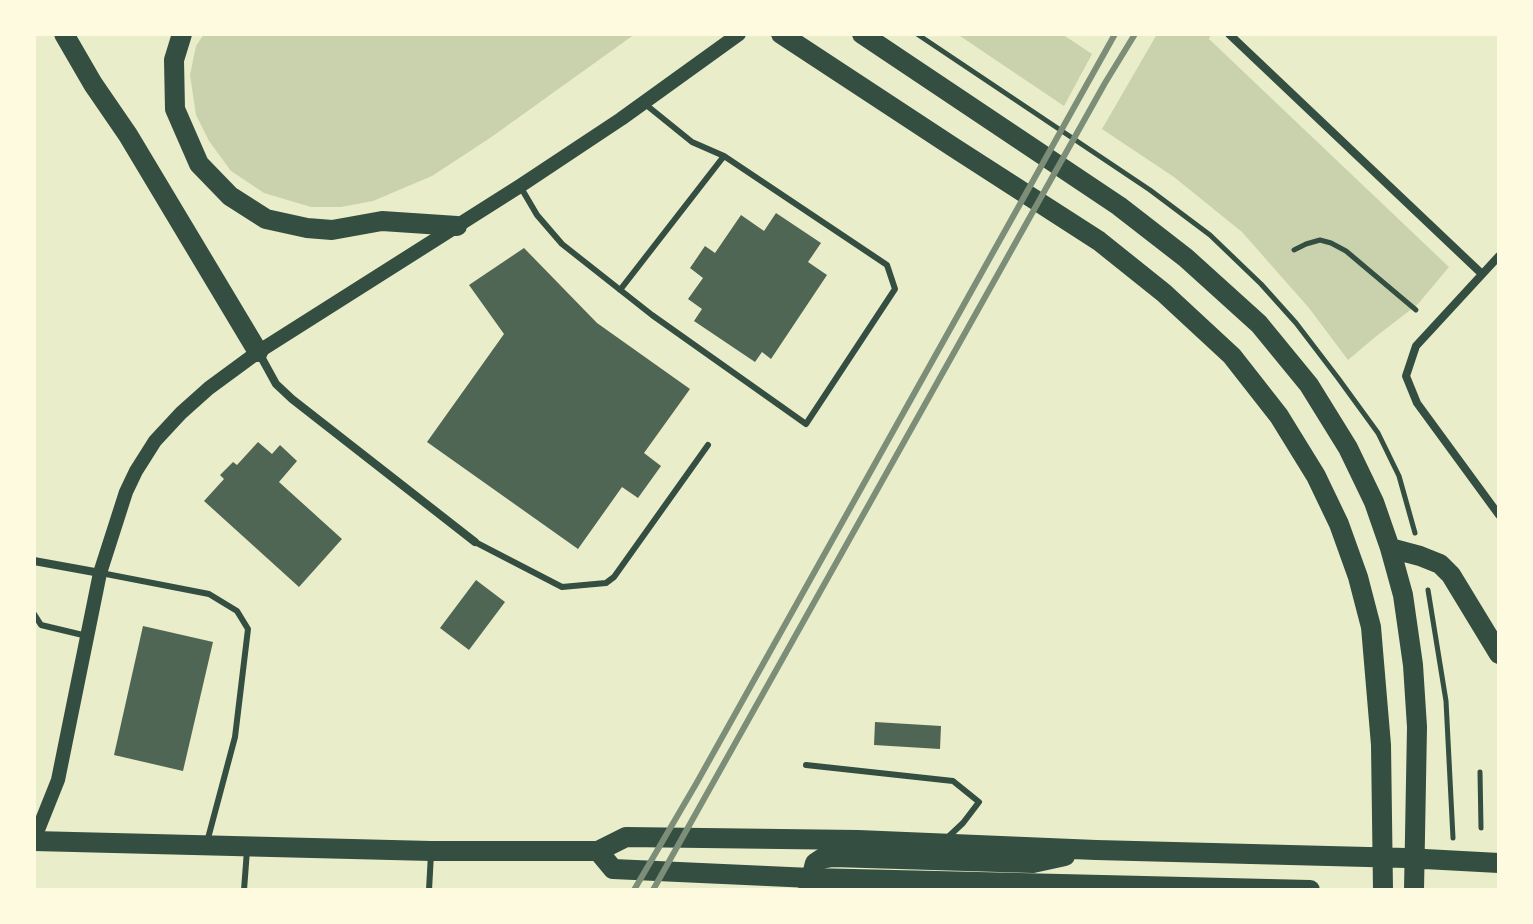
<!DOCTYPE html>
<html>
<head>
<meta charset="utf-8">
<style>
  body { margin:0 }
  #map { position:relative; width:1533px; height:924px; overflow:hidden; background:#e9edc9; font-family:"Crimson Pro",serif }
  canvas { display:block }
  .frame { position:absolute; inset:0; border:36px solid #fefae0; pointer-events:none }
</style>
</head>
<body>
<div id="map">
<canvas width="1533" height="924"></canvas>
<div class="frame"></div>
</div>
<script>
const ctx = document.querySelector('canvas').getContext('2d');
ctx.lineJoin = 'round';
function fillPath(path, color) { ctx.fillStyle = color; ctx.fill(path, 'evenodd'); }
const shape = rows => new Path2D(rows.map(r => 'M' + r).join(''));
function stroke(path, color, width, dash) { ctx.strokeStyle = color; ctx.lineWidth = width; ctx.lineCap = dash ? 'butt' : 'round'; ctx.setLineDash(dash || []); ctx.stroke(path); }
const green = shape([
  [204,34,635,34,490,138,432,176,373,201,341,207,311,207,264,193,231,171,209,141,196,115,190,75,196,46],
  [957,34,1062,34,1092,54,1064,106],
  [1157,34,1211,34,1209,39,1449,267,1418,304,1374,338,1348,360,1309,308,1242,232,1174,177,1102,129]
]);
const building = shape([
  [776,213,821,243,808,262,827,275,771,359,762,352,755,362,694,321,702,309,688,299,703,278,690,268,705,246,715,253,741,215,764,231],
  [524,248,597,323,690,389,644,453,661,466,638,498,622,487,578,549,427,442,504,334,469,285],
  [258,442,272,454,280,445,297,461,279,482,342,539,299,587,204,501,224,479,220,475,233,462,237,465],
  [476,580,505,602,469,650,440,628],
  [143,626,213,642,183,771,114,755],
  [875,722,941,726,940,749,874,745]
]);
const path = shape([
  [917,34,1150,190,1210,235,1261,284,1296,323,1338,378,1378,433,1399,476,1415,533],
  [1294,250,1306,244,1320,240,1331,243,1346,251,1416,310],
  [1428,590,1446,701,1453,838],
  [1480,772,1481,828]
]);
const service = shape([
  [520,186,537,215,562,244,652,315,806,424,895,289,887,265,724,156,692,142,645,104],
  [620,290,724,156],
  [475,542,562,587,606,583,614,577,708,445],
  [101,573,209,594,237,611,248,629,235,737,207,842],
  [34,614,41,625,87,636],
  [806,765,953,781,979,802,963,823,947,838],
  [244,890,247,850],
  [429,890,431,854]
]);
const minor = shape([
  [1229,34,1482,274],
  [1499,256,1416,346,1406,376,1417,403,1499,515],
  [259,353,276,384,292,399,475,542],
  [34,561,100,573]
]);
const tertiary = shape([
  [34,840,58,780,100,573,126,492,136,471,155,441,181,413,209,388,258,352,520,186,621,119,739,34]
]);
const primary = shape([
  [64,34,93,84,128,135,258,352],
  [182,34,174,60,175,109,199,164,230,196,266,219,307,228,332,230,382,221,457,226],
  [781,34,953,147,1099,241,1164,293,1232,356,1279,416,1316,476,1339,524,1358,577,1371,627,1381,745,1383,890],
  [862,34,1119,206,1186,258,1259,324,1309,385,1348,448,1374,502,1390,548,1403,595,1413,665,1417,727,1414,890],
  [1390,548,1420,556,1440,564,1451,575,1499,654],
  [34,841,431,851,598,851,626,837,858,840,1096,850,1406,858,1499,863],
  [598,851,613,869,811,878,1310,890],
  [808,890,815,863,821,859,833,857,1033,863,1065,856]
]);
const rail = shape([
  [634,890,696,784,1115,34],
  [653,890,1105,83,1135,34]
]);
fillPath(green, '#cad2ad');
fillPath(building, '#4f6655');
stroke(path, '#344e41', 5);
stroke(service, '#344e41', 6);
stroke(minor, '#344e41', 8);
stroke(tertiary, '#344e41', 14);
stroke(primary, '#344e41', 20);
stroke(rail, '#7c8e77', 6);
</script>
</body>
</html>
